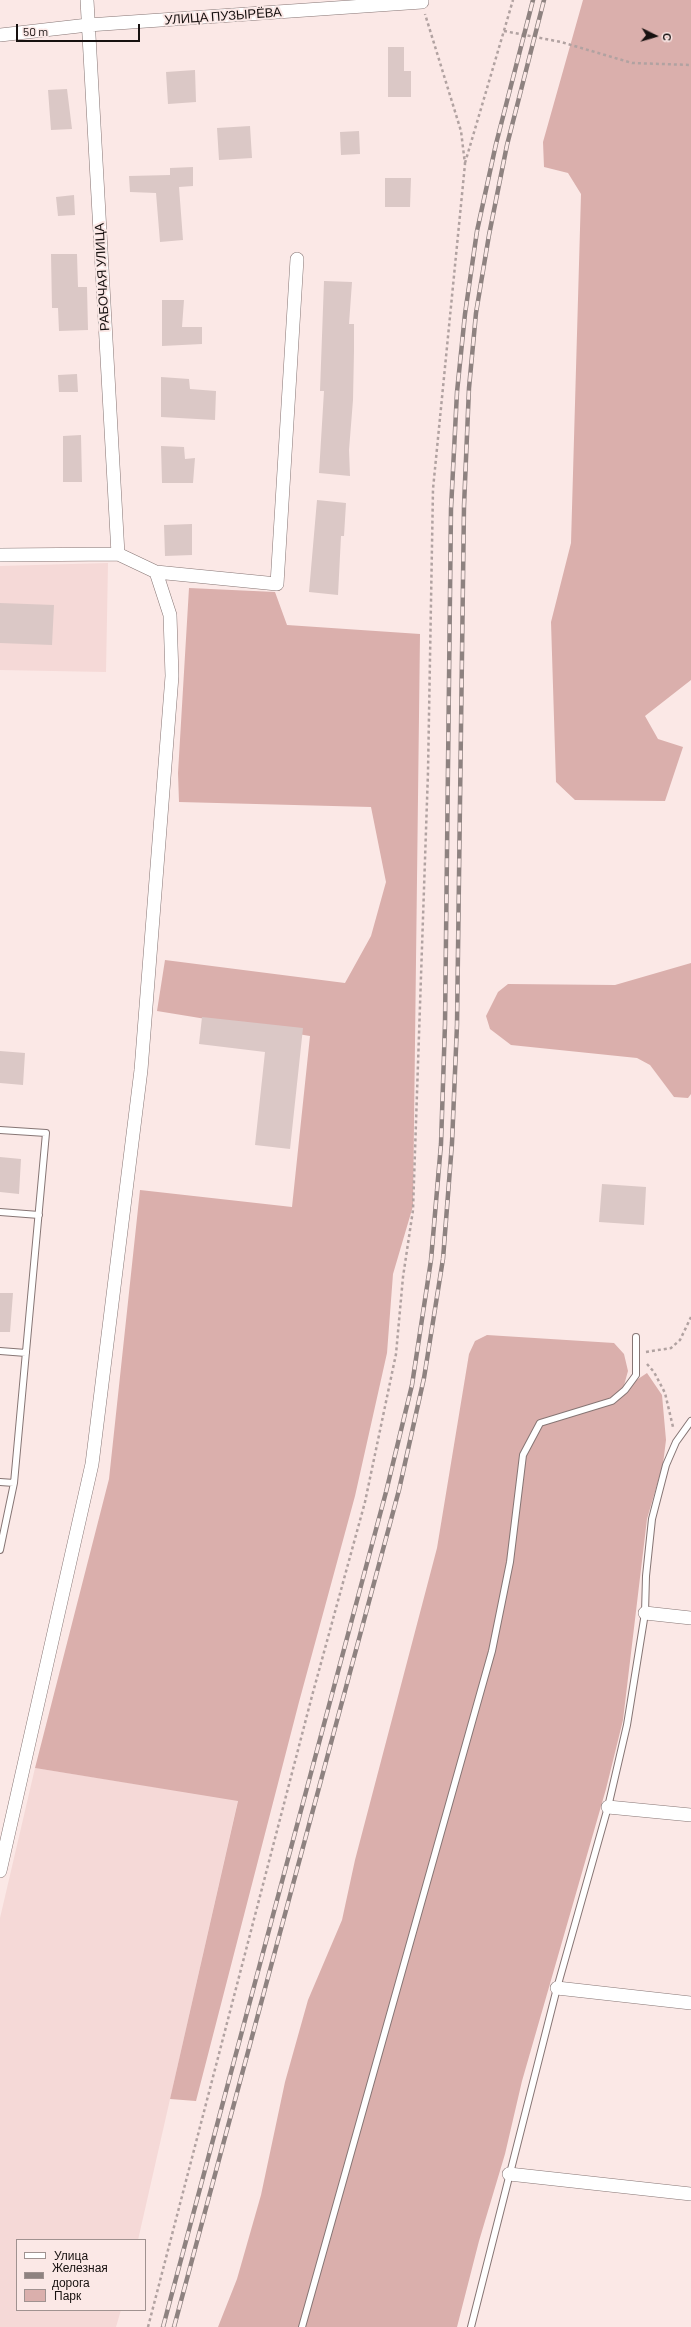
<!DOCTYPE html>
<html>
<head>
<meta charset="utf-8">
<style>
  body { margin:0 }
  #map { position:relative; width:691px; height:2327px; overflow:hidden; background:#fbe8e6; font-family:Barlow,sans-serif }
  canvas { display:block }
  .legend { position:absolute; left:16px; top:2239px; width:130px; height:72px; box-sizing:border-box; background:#fbe8e6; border:1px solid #a09290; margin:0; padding:5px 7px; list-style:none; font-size:12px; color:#171110 }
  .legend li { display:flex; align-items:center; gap:8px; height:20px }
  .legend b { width:20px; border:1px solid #a09290 }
  .north { position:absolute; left:635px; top:16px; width:40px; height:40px; -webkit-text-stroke:3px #fbe8e6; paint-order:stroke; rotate:95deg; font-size:11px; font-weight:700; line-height:16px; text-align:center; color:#171110 }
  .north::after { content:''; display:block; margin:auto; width:14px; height:18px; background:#171110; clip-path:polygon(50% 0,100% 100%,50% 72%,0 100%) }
  .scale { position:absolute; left:16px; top:24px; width:124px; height:18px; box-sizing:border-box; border:2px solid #171110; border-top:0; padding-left:5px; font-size:12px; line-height:14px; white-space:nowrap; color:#171110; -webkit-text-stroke:3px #fbe8e6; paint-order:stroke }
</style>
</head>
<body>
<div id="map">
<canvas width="691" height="2327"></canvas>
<ul class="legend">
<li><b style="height:5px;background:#fff"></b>Улица</li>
<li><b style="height:5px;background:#8e8280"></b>Железная дорога</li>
<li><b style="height:11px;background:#daafac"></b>Парк</li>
</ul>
<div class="north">С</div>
<div class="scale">50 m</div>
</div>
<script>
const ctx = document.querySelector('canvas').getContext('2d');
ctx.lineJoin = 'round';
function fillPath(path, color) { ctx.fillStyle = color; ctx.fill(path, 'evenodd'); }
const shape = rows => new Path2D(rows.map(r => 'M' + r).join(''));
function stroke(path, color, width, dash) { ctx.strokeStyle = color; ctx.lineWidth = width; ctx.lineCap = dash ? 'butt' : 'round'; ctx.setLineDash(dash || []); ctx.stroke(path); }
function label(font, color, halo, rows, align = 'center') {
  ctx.font = font + ' Barlow,sans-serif'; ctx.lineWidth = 4; ctx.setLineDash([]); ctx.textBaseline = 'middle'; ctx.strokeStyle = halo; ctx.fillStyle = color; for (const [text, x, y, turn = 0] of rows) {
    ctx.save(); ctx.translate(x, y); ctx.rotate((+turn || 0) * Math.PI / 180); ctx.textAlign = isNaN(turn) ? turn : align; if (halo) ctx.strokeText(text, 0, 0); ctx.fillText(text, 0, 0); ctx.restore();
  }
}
const built = shape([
  [108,563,106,672,0,670,0,566],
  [35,1768,238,1800,138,2240,17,2240,17,2310,121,2310,116,2327,0,2327,0,1918]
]);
const green = shape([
  [583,0,691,0,691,680,645,716,658,739,683,747,665,801,575,800,556,782,551,622,571,543,581,194,568,173,544,167,543,142],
  [189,588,275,592,287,625,420,634,413,1206,393,1274,387,1353,355,1496,299,1702,196,2101,170,2099,238,1801,35,1768,109,1479,140,1190,292,1207,310,1036,157,1011,165,960,345,983,371,936,386,882,371,807,179,802,178,773],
  [691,963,691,1094,688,1098,674,1097,650,1065,637,1058,511,1045,490,1029,486,1016,498,992,508,984,615,985],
  [487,1335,614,1343,624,1354,628,1371,623,1389,647,1373,662,1395,666,1440,663,1464,647,1519,623,1720,606,1789,522,2081,505,2154,479,2241,457,2327,218,2327,237,2279,261,2195,285,2082,308,2000,342,1920,355,1860,437,1548,469,1354,475,1341]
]);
const building = shape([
  [388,47,404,47,404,71,411,71,411,97,388,97],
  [195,70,196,102,168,104,166,72],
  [67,89,72,129,51,130,48,90],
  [250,126,252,158,219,160,217,128],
  [359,131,360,154,341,155,340,132],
  [193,167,193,186,179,187,183,240,160,242,156,193,130,192,129,176,170,175,170,168],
  [385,178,411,178,410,207,385,207],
  [74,195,75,215,58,216,56,197],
  [51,254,77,254,78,287,87,287,88,330,59,331,58,308,52,308],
  [324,281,352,282,349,324,354,324,354,351,353,400,349,450,350,476,319,473,324,391,320,391],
  [162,300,184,300,182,327,202,327,202,344,162,346],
  [77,374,78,392,59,392,58,375],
  [161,377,189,379,190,389,216,391,215,420,161,417],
  [81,435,82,482,63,482,63,436],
  [161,446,184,447,185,459,195,458,193,483,162,483],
  [317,500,346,503,344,536,341,536,338,595,309,592],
  [192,524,192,555,165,556,164,525],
  [0,603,54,605,52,645,0,643],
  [202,1017,303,1028,290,1149,255,1145,265,1052,199,1044],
  [0,1051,25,1053,23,1085,0,1083],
  [0,1157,21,1159,19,1194,0,1192],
  [602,1184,646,1187,644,1225,599,1222],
  [0,1293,13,1293,10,1332,0,1332]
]);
const path = shape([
  [504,31,561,42,632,63,691,65],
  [465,163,513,0],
  [646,1352,671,1348,680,1340,691,1317],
  [647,1364,654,1372,665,1393,673,1427],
  [148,2327,312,1696,365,1502,396,1354,403,1277,413,1210,428,772,433,489,465,164,461,131,425,14]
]);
const service = shape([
  [0,1130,46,1133,14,1483,0,1482],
  [0,1212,39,1215],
  [0,1351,26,1353],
  [0,1550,14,1483],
  [302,2327,492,1651,510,1562,523,1455,540,1423,612,1401,625,1390,636,1375,636,1337],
  [471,2327,557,1988,608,1807,627,1725,645,1613,646,1576,652,1519,666,1465,676,1442,691,1421]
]);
const minor = shape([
  [87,0,118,554],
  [0,35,88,25,422,2,422,0],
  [0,555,118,554,156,572,170,615,172,676,141,1070,92,1464,0,1871],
  [156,572,277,584,297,259],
  [645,1613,691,1618],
  [608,1807,691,1815],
  [557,1988,691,2003],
  [509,2174,691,2194]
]);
const rail = shape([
  [163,2327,386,1492,412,1385,431,1260,441,1144,445,1024,451,509,457,392,465,314,477,231,496,144,533,0],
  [174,2327,399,1490,424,1378,443,1259,452,1143,457,1025,464,506,469,388,476,313,489,235,507,145,544,0]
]);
const streetNames = [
  ["УЛИЦА ПУЗЫРЁВА",223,16,-4],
  ["РАБОЧАЯ УЛИЦА",102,277,-93]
];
fillPath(built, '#f5d9d7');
fillPath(green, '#daafac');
fillPath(building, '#dbc8c6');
stroke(service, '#867574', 8);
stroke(minor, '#867574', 14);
stroke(path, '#b1a2a1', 2.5, [3, 3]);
stroke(service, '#fff', 6);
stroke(minor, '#fff', 13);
stroke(rail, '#8e8280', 4.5);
stroke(rail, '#fbe8e6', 3, [9]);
label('13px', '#171110', '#fbe8e6', streetNames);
</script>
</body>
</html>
